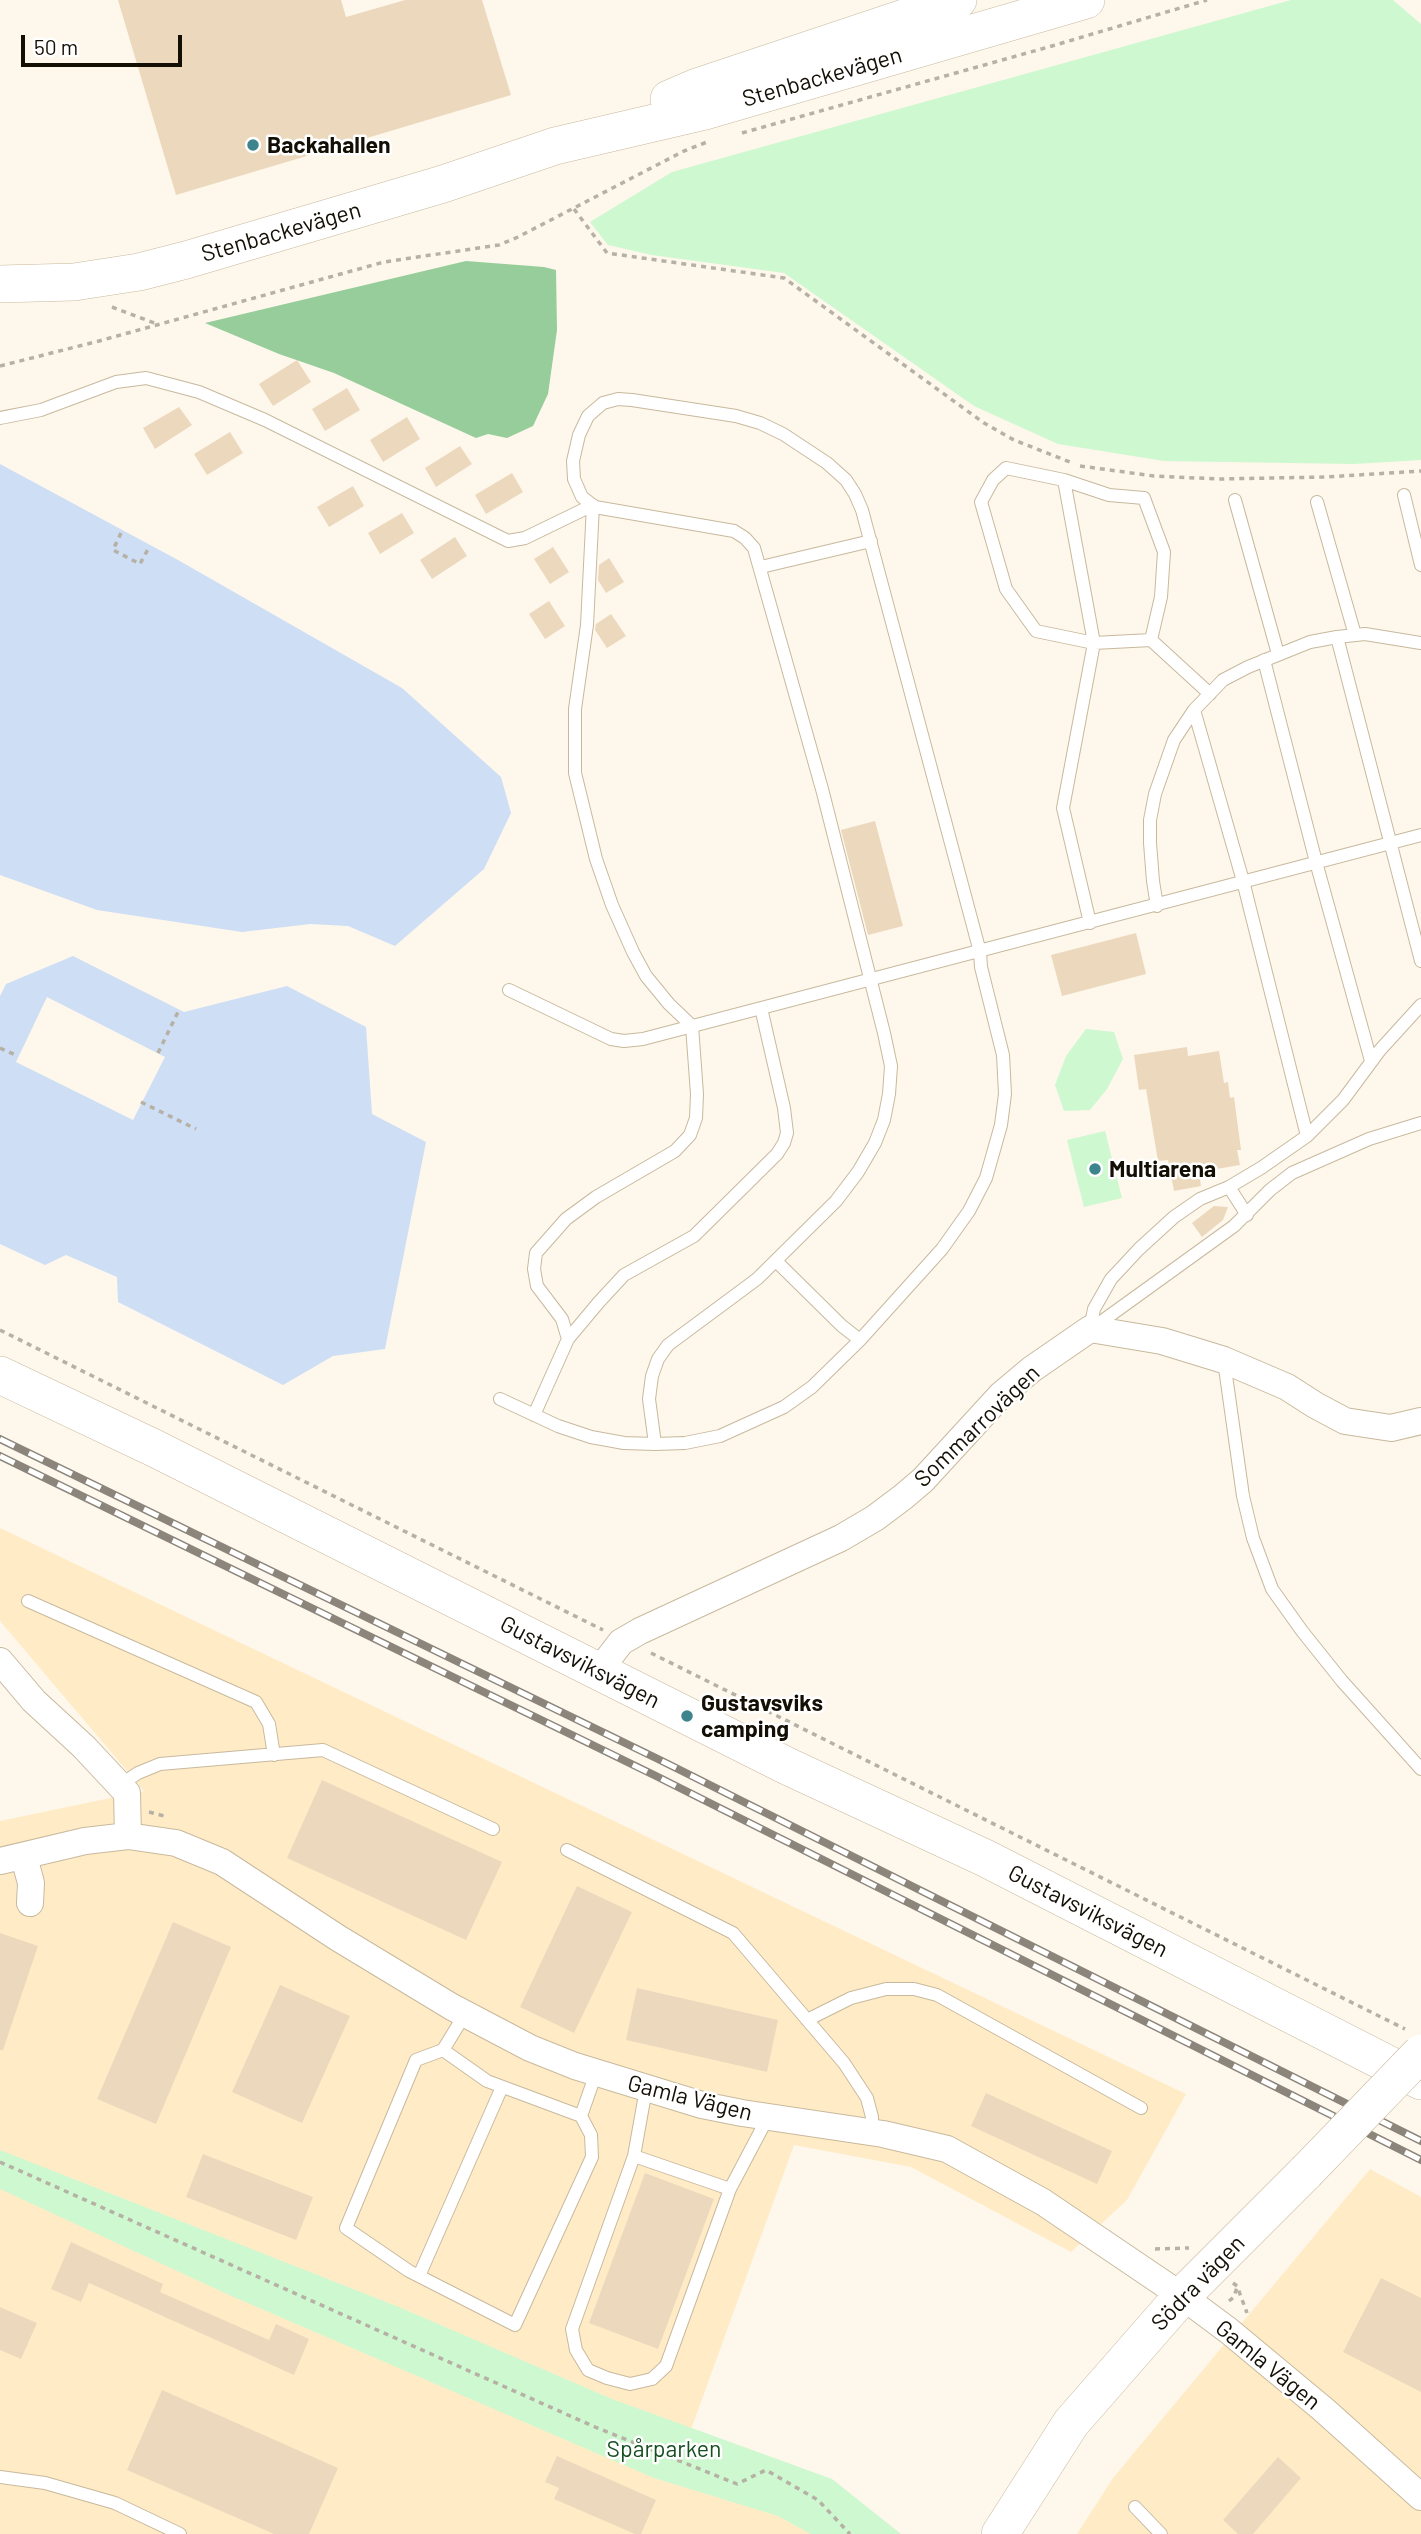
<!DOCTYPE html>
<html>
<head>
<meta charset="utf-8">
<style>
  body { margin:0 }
  #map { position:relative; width:1421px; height:2534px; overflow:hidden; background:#fef7ec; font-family:Barlow,sans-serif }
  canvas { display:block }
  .scale { position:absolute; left:21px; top:35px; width:161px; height:32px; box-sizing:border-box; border:4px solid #140f05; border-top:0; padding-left:9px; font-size:21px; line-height:24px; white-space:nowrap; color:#140f05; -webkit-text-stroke:5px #fff; paint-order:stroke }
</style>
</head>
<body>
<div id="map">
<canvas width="1421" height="2534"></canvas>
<div class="scale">50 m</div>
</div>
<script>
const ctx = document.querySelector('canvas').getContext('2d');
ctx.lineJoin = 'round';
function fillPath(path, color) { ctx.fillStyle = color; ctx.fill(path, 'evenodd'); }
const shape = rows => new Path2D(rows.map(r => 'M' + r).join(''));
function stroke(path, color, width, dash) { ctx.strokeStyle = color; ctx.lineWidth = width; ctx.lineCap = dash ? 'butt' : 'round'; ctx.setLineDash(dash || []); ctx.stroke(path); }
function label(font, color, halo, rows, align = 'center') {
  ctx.font = font + ' Barlow,sans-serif'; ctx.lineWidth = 5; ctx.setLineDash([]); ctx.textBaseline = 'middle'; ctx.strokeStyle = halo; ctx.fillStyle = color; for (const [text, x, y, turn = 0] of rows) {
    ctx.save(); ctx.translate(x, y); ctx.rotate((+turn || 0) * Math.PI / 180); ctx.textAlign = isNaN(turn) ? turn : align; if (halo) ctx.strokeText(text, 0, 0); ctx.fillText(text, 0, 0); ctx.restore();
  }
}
const built = shape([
  [0,1528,1186,2094,1127,2200,1071,2252,911,2167,794,2145,688,2438,828,2534,0,2534,0,1821,144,1791,0,1621],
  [1370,2169,1421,2197,1421,2534,1077,2534,1113,2478]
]);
const green = shape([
  [1291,0,1393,0,1421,24,1421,460,1354,464,1164,461,1058,444,974,406,784,273,652,255,608,245,590,222,672,172],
  [1086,1029,1114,1032,1123,1059,1107,1089,1090,1110,1064,1111,1055,1085,1066,1056],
  [1105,1131,1122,1198,1084,1207,1067,1140],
  [0,2150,399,2307,612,2399,832,2479,901,2534,811,2534,778,2516,654,2478,229,2295,0,2189]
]);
const forest = shape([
  [466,261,544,267,556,270,557,330,548,394,533,426,507,438,488,434,476,438,334,373,279,354,205,323]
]);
const water = shape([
  [0,464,178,560,402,688,501,777,511,813,484,869,395,946,348,926,310,924,242,932,97,910,0,875],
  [73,956,184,1012,287,986,366,1027,372,1114,426,1142,385,1349,333,1356,283,1385,118,1302,117,1277,66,1255,45,1265,0,1244,0,996,6,984],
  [47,997,165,1057,133,1120,16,1062]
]);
const building = shape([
  [118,0,341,0,346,17,405,0,482,0,511,95,176,195],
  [297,360,311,382,273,406,259,384],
  [347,388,360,410,325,431,312,409],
  [179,407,192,425,155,449,143,428],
  [407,417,420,439,383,462,370,440],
  [230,432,243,453,207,475,194,454],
  [460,446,472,464,436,487,425,468],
  [512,473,523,492,486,514,475,495],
  [353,486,364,506,329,527,317,507],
  [402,513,414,533,380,554,368,533],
  [455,537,467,556,432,579,420,560],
  [553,547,569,572,550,584,534,559],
  [609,558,624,582,606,593,598,580,599,565],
  [549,601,565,626,545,639,529,614],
  [611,614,626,636,607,648,595,630,596,624],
  [875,821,903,926,868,935,841,830],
  [1136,933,1146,974,1062,996,1051,955],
  [1187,1047,1188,1056,1219,1051,1224,1083,1228,1082,1230,1098,1234,1097,1241,1150,1237,1150,1240,1165,1199,1172,1201,1186,1174,1191,1168,1160,1158,1161,1146,1089,1139,1090,1134,1055],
  [1214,1206,1228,1207,1223,1220,1202,1237,1192,1223],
  [322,1780,502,1862,466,1940,287,1858],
  [577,1886,632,1912,574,2033,520,2007],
  [173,1922,231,1947,156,2124,97,2099],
  [0,1933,38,1946,3,2050,0,2050],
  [280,1985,350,2016,302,2123,232,2092],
  [637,1988,778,2020,767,2072,626,2040],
  [986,2093,1112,2151,1097,2184,971,2126],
  [203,2154,313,2197,296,2240,186,2197],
  [645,2173,714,2199,658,2349,589,2323],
  [71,2242,163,2284,160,2292,269,2340,276,2324,309,2339,294,2375,89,2283,81,2302,51,2289],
  [1381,2278,1421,2298,1421,2392,1343,2352],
  [0,2307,37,2323,21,2359,0,2350],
  [162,2390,338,2468,309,2534,274,2534,127,2470],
  [557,2456,656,2500,641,2534,635,2534,554,2499,559,2488,545,2482],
  [1278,2457,1301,2478,1253,2534,1238,2534,1223,2520]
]);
const path = shape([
  [742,133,1052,46,1207,0],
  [574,209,607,253,784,278,984,423,1014,440,1070,462],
  [112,307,157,324],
  [0,366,99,341,384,262,499,245,518,237,684,151,707,142],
  [1080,466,1154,476,1218,479,1326,477,1421,471],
  [121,533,113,550,140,564,148,549],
  [0,1048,18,1056],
  [158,1053,179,1010],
  [141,1102,196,1129],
  [0,1330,603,1630],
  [651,1653,1405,2029],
  [149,1812,168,1817],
  [0,2162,595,2427,737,2484,766,2470,818,2500,850,2534],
  [1155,2249,1189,2248],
  [1233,2283,1237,2286,1247,2313],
  [1229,2301,1234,2297,1237,2287]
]);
const lane = shape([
  [0,418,41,410,116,382,146,378,199,392,265,420,508,541,525,538,593,505,587,625,575,709,575,773,596,859,612,905,633,952,646,976,669,1004,692,1026,697,1094,696,1118,690,1135,675,1151,596,1197,566,1219,536,1253,534,1269,537,1286,562,1319,568,1339],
  [1064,480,1094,643,1063,808,1090,923],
  [1404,495,1421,565],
  [1235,500,1278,654],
  [1317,502,1355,635],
  [761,567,871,541],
  [1337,637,1421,961],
  [1151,640,1161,597,1164,552,1144,498,1109,495,1064,480,1006,468,993,480,981,502,1006,589,1036,631,1094,643,1151,640,1210,694],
  [1264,660,1316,862,1371,1061],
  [1194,710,1243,881,1307,1136],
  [1157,906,1153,881,1150,843,1150,820,1155,794,1174,740,1194,710,1223,680,1248,667,1310,642,1337,637,1365,634,1421,643],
  [509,990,611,1039,624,1041,643,1039,1421,835],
  [1229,1187,1247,1215],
  [777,1262,842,1326,860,1340],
  [1094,1327,1234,1226,1270,1190,1292,1173,1369,1139,1421,1123],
  [1090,1329,1094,1309,1111,1279,1139,1249,1174,1217,1200,1199,1229,1187,1261,1168,1307,1136,1343,1100,1380,1050,1421,1005],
  [1224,1361,1243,1496,1253,1538,1272,1589,1302,1631,1342,1681,1421,1769],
  [500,1399,558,1426,591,1437,624,1443,655,1444,685,1443,720,1436,784,1407,812,1387,860,1340,942,1249,969,1211,986,1178,1001,1125,1005,1094,1003,1055,981,967,980,952,862,510,855,494,846,480,827,463,783,434,760,423,736,416,632,400,618,399,603,403,588,416,579,435,573,461,574,479,582,497,595,507,734,531,745,538,754,548,822,789,884,1033,891,1066,889,1094,884,1120,875,1143,858,1172,836,1201,757,1279,668,1345,658,1359,652,1376,649,1399,655,1444],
  [534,1415,568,1339,599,1302,624,1275,694,1236,777,1154,784,1143,787,1133,784,1108,761,1008],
  [28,1601,256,1702,269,1724,274,1755],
  [120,1785,138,1773,160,1764,323,1750,493,1829],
  [567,1850,733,1933,844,2063,867,2098,872,2117,872,2132],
  [465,2014,443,2050,416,2060,346,2228,409,2271,515,2325,592,2157,591,2135,581,2116,596,2073],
  [807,2020,851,1998,886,1989,914,1989,937,1995,1141,2108],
  [443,2050,487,2081,581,2116],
  [646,2089,634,2156,572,2329,576,2350,588,2370,607,2378,630,2384,652,2379,666,2366,730,2189,768,2117],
  [634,2156,730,2189],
  [419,2276,502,2087],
  [0,2477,45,2483,115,2503,180,2534],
  [1135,2507,1161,2534]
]);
const street = shape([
  [0,1661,34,1701,84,1747,127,1793,128,1836],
  [598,1672,621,1642,640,1631,841,1538,875,1518,903,1497,923,1480,1001,1395,1032,1369,1090,1329,1162,1341,1224,1360,1287,1387,1315,1405,1345,1421,1391,1428,1421,1421],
  [24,1857,31,1883,30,1903],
  [0,1861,85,1841,128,1836,176,1843,222,1862,338,1938,452,2007,530,2048,575,2066,702,2105,742,2113,883,2134,947,2149,1043,2202,1182,2296,1229,2331,1324,2410,1421,2497]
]);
const secondary = shape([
  [669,99,697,87,958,0],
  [0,284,74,282,139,272,186,260,443,184,555,146,705,111,1086,0],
  [0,1375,154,1448,787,1766,985,1858,1421,2081],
  [1000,2534,1071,2423,1182,2296,1306,2172]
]);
const rail = shape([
  [0,1439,660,1760,1421,2141],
  [0,1456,654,1775,1421,2160]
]);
const secondaryBridge = shape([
  [1306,2172,1421,2053]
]);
const markers = [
  [253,145,7,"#3d848c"],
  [1095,1169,7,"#3d848c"],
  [687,1716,7,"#3d848c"]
];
const streetNames = [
  ["Stenbackevägen",822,77,-16],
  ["Stenbackevägen",281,232,-16],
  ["Sommarrovägen",977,1426,-44],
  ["Gustavsviksvägen",580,1662,27],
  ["Gustavsviksvägen",1088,1911,27],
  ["Gamla Vägen",690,2098,14],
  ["Södra vägen",1198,2283,-46],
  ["Gamla Vägen",1268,2365,39]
];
const poiNames = [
  ["Backahallen",267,145],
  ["Multiarena",1109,1169],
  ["Gustavsviks",701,1703],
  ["camping",701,1729]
];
const parkNames = [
  ["Spårparken",664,2449]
];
fillPath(built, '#ffecc7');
fillPath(green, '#cef8d0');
fillPath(forest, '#96cd9a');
fillPath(water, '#cedef5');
fillPath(building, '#ecd9bd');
stroke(lane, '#c8b99d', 14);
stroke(street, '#c8b99d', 28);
stroke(secondary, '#c8b99d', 38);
stroke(path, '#b6b0a5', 3.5, [5, 5]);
stroke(lane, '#fff', 12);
stroke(street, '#fff', 26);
stroke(secondary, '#fff', 37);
stroke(rail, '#8b857b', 8);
stroke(rail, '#fff', 5, [16]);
stroke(secondaryBridge, '#c8b99d', 38, []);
stroke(secondaryBridge, '#fff', 37);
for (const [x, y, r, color] of markers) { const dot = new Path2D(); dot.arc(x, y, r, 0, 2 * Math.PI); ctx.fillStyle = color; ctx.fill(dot); stroke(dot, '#fff', 2.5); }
label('23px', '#140f05', '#fff', streetNames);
label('bold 23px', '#140f05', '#fff', poiNames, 'left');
label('23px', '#164f20', '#fff', parkNames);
</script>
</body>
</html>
